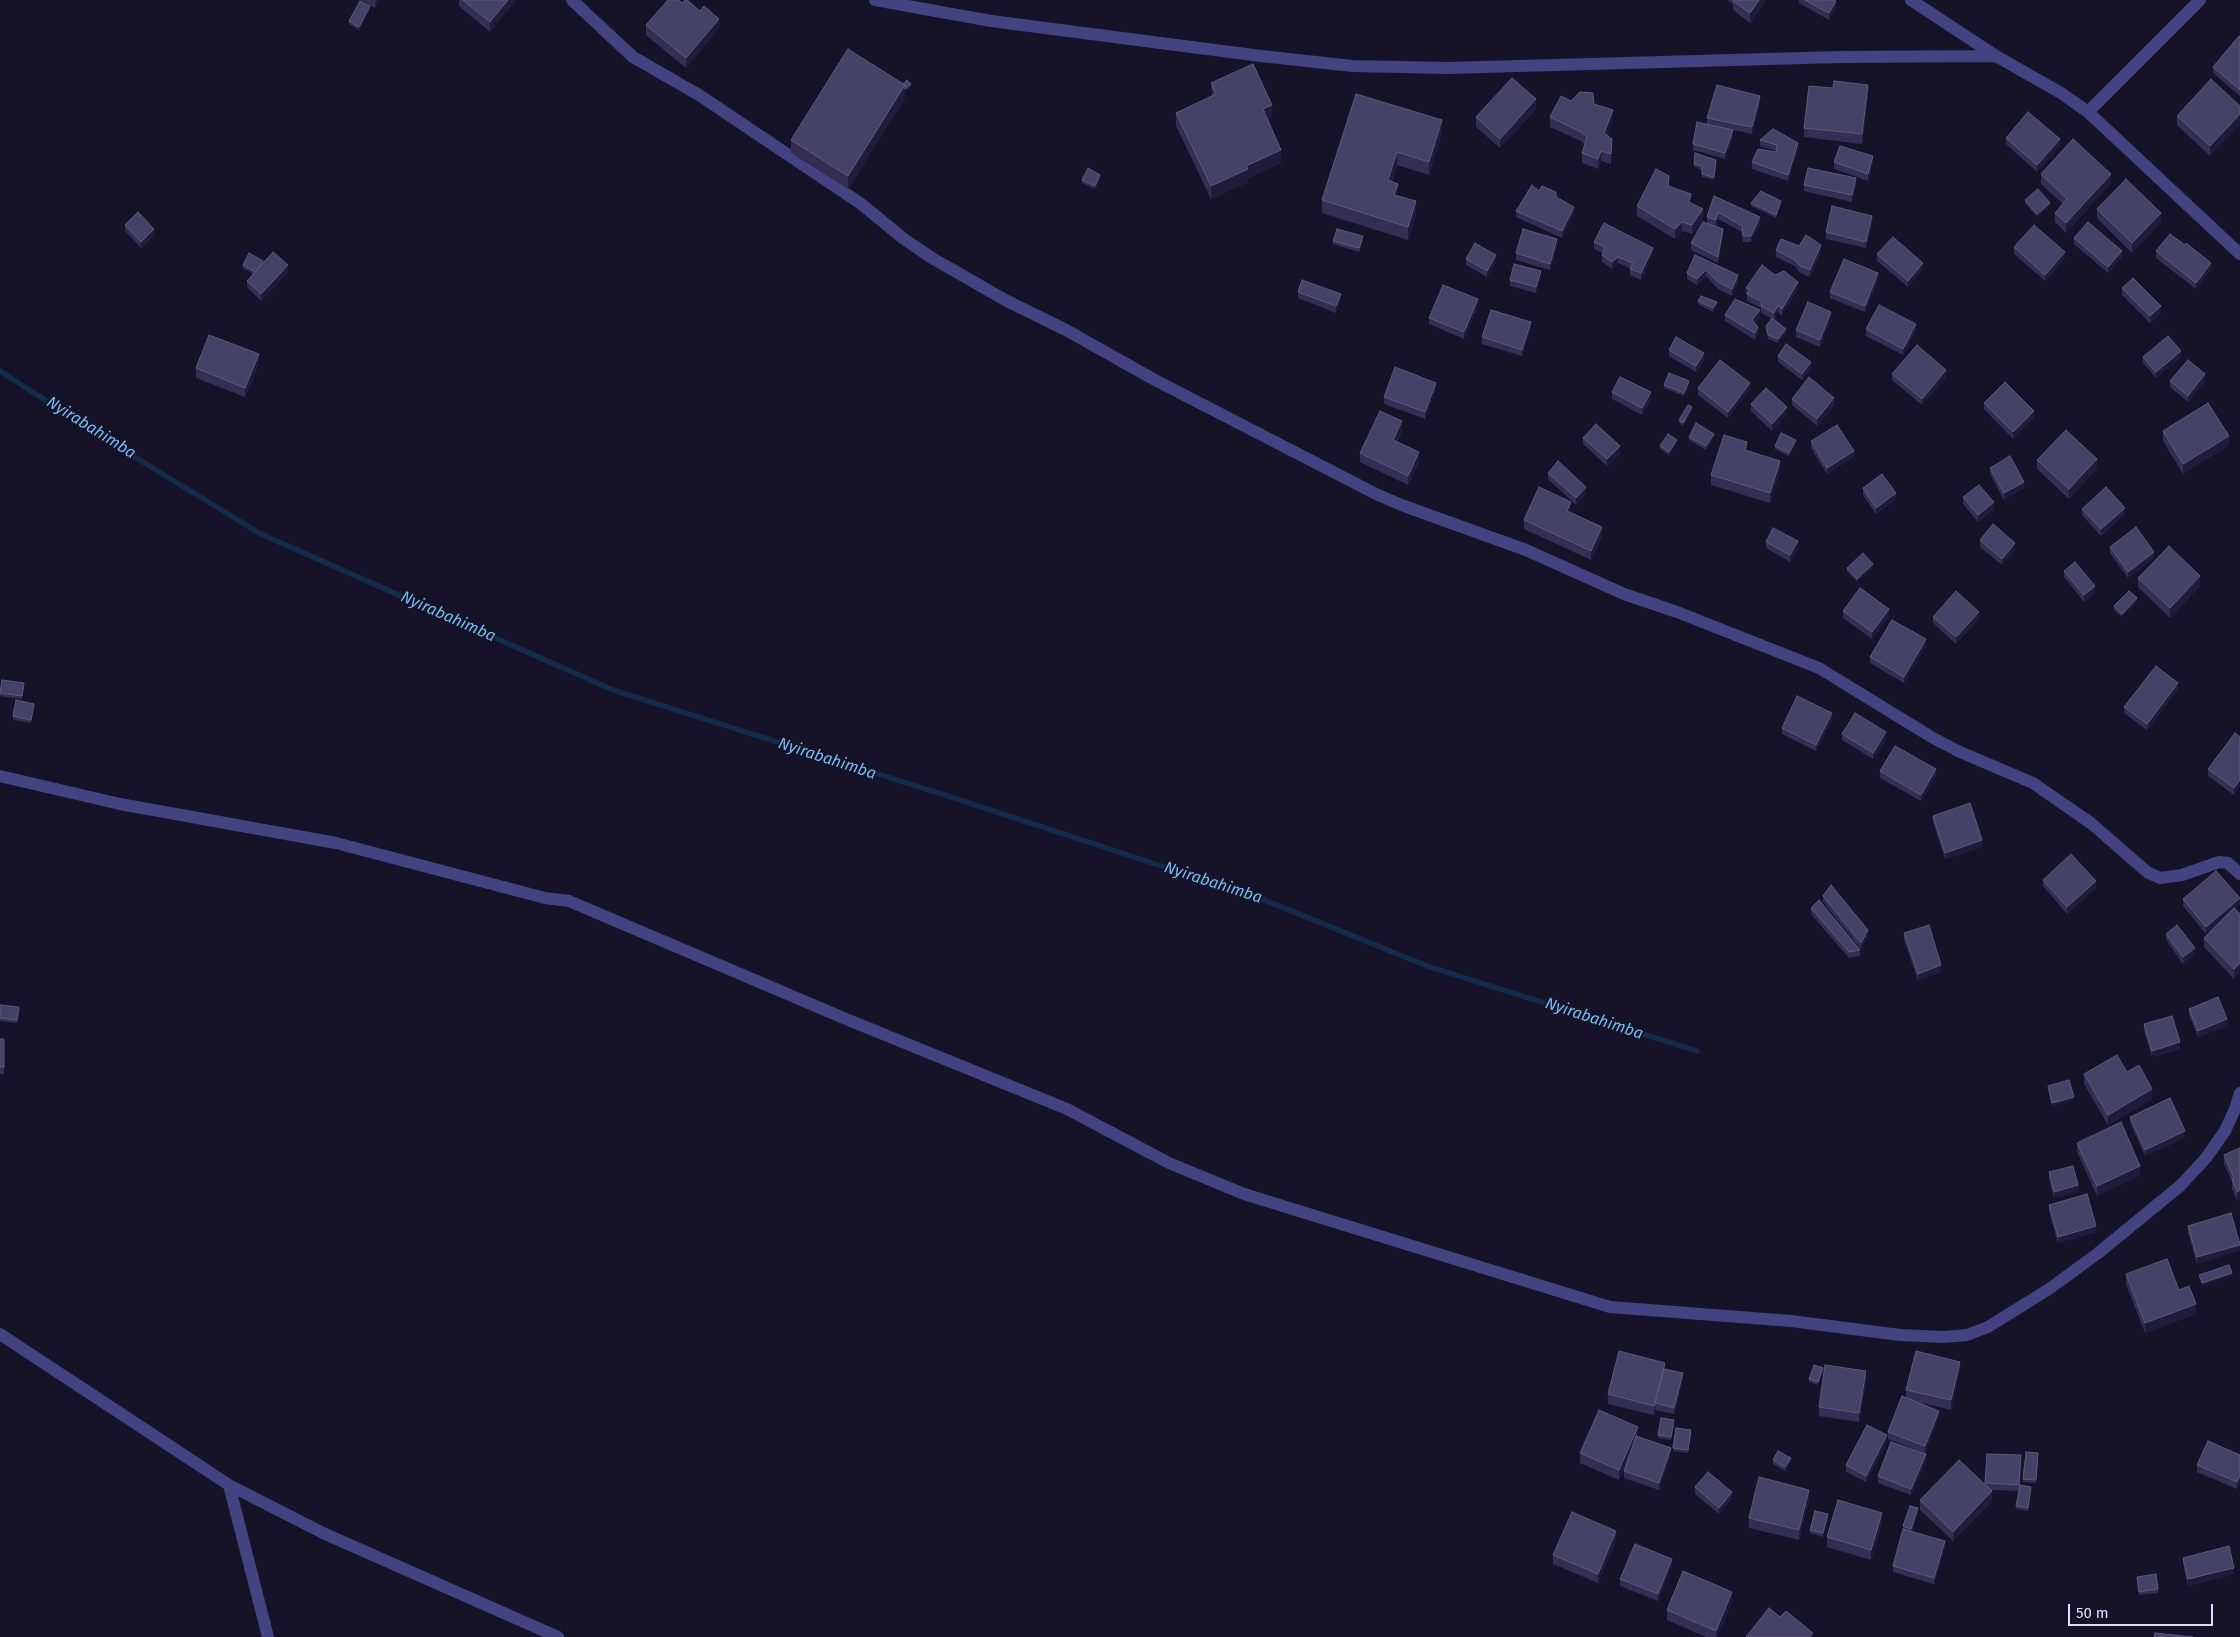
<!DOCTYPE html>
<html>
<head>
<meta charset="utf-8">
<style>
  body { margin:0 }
  #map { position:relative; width:2240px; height:1637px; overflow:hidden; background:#161328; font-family:"Fira Sans",sans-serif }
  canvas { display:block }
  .scale { position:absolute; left:2068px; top:1604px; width:145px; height:22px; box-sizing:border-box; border:2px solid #e0ddfc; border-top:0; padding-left:6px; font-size:15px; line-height:18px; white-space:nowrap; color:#e0ddfc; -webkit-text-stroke:4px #161328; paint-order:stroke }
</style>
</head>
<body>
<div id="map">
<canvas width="2240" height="1637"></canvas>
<div class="scale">50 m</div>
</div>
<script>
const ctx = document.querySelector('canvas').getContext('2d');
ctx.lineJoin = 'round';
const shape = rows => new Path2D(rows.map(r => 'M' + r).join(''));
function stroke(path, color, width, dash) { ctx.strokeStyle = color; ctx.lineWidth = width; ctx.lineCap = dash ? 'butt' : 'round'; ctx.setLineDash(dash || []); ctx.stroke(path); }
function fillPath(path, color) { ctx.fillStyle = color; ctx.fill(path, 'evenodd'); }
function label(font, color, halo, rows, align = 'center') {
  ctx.font = font + ' "Fira Sans",sans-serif'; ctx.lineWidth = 4; ctx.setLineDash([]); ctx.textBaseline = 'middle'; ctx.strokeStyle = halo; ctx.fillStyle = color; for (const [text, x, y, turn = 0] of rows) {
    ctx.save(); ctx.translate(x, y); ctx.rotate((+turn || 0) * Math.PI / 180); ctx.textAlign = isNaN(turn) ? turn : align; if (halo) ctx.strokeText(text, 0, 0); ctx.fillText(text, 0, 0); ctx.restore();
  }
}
const stream = shape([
  [0,371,110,442,261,534,613,690,954,798,1262,899,1427,966,1697,1051]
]);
const minor = shape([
  [572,0,633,57,699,95,860,203,904,239,932,258,1007,301,1066,330,1155,380,1376,494,1404,506,1526,550,1624,594,1677,612,1819,668,1933,738,1960,752,2033,783,2092,824,2147,872,2160,878,2182,875,2219,862,2228,863,2240,874],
  [875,0,991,21,1261,56,1352,66,1448,68,1839,57,1996,56,2061,93,2088,112,2240,254],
  [1911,0,1996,56],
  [2088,112,2200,0],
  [0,776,120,804,336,843,545,898,569,901,846,1019,1067,1109,1169,1163,1244,1194,1610,1307,1791,1321,1900,1335,1943,1337,1967,1335,1988,1327,2049,1289,2097,1254,2180,1186,2206,1158,2225,1131,2235,1109,2240,1093],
  [0,1334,229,1485,323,1533,558,1637],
  [229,1485,268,1637]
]);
const wall = shape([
  [361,0,379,0,375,8],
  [459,0,516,0,490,32,459,6],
  [1727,0,1766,0,1750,23,1733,10,1733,4],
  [1799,0,1834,0,1836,7,1829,20,1799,3],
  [370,10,359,30,349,24,349,21],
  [646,25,719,28,686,68,646,35],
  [2240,37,2240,96,2213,73,2213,67],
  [2211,79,2210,156,2177,125,2177,116],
  [1211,83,1272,117,1268,119,1281,163,1248,178,1248,182,1211,199,1176,126,1176,113,1212,97],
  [903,84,911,87,905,92,905,98,848,189,791,153,791,140],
  [1833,88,1868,94,1862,144,1804,137,1804,128],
  [1356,94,1442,133,1429,175,1397,165,1392,182,1398,196,1416,214,1408,240,1322,213,1322,200],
  [1571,101,1594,104,1613,119,1607,135,1612,149,1611,164,1601,161,1598,169,1582,163,1582,153,1585,145,1581,141,1550,127,1550,117],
  [1760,102,1752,134,1724,128,1733,136,1725,159,1693,150,1693,144,1707,124,1707,118],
  [1536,109,1500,148,1476,127,1476,117],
  [2006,138,2060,146,2037,172,2006,144],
  [1760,140,1798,150,1788,181,1752,169,1752,162,1776,152,1777,151,1760,146],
  [1834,162,1873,163,1868,181,1834,169],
  [1716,163,1714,180,1702,177,1702,170,1694,167,1694,164],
  [2041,174,2111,183,2066,233,2055,222,2055,213,2063,204,2041,184],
  [1100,178,1095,189,1082,183,1082,180],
  [1804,185,1856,185,1852,202,1804,191],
  [1669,186,1691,203,1703,219,1692,234,1682,231,1675,239,1637,216,1637,206],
  [1714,196,1760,224,1751,242,1743,242,1742,232,1718,219,1716,226,1707,224,1707,217],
  [1556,197,1574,213,1562,238,1516,217,1516,211],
  [2025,200,2050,206,2037,217,2025,203],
  [1751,203,1781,204,1776,218,1751,206],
  [2097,209,2161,223,2132,253,2097,218],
  [1872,222,1866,248,1826,239,1826,232],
  [125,225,154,236,141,248,125,231],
  [1723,235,1718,263,1691,250,1691,243],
  [2074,238,2122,257,2108,273,2074,244],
  [1363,240,1359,252,1333,244,1333,241],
  [1594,242,1653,254,1641,280,1630,275,1630,268,1618,263,1612,269,1602,262,1602,255,1603,253,1594,249],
  [1557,246,1550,270,1516,260,1516,253],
  [2014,247,2065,258,2045,281,2014,254],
  [1776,250,1821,251,1810,277,1800,273,1795,266,1776,257],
  [2156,251,2211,269,2196,289,2156,258],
  [1877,254,1923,269,1908,287,1877,261],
  [1695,255,1738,282,1732,296,1718,289,1706,276,1697,285,1687,279,1687,273],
  [1466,259,1496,261,1487,277,1466,265],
  [263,263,288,272,261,301,247,287,247,281,253,274,243,268,243,265],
  [1775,275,1798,288,1782,316,1778,312,1774,320,1786,333,1778,343,1768,339,1766,326,1772,319,1761,313,1761,308,1747,301,1747,295,1746,294,1746,288],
  [1541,277,1536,293,1510,286,1510,280],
  [1878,280,1865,312,1830,298,1830,292],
  [2122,288,2161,312,2150,323,2122,295],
  [1298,292,1341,301,1336,313,1298,298],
  [1698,301,1717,305,1713,312,1698,304],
  [1478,306,1464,339,1429,324,1429,318],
  [1725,315,1760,317,1755,323,1758,333,1755,340,1725,321],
  [1831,319,1820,347,1796,337,1796,330],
  [1531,329,1522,356,1482,344,1482,337],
  [1866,329,1916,331,1903,355,1866,336],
  [1669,350,1704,360,1696,372,1669,356],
  [1778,356,1811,368,1802,380,1778,362],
  [2143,357,2181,357,2156,378,2143,363],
  [259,364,245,397,196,378,196,368],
  [1892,374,1946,377,1922,405,1892,380],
  [2170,381,2205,381,2188,402,2170,387],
  [1689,384,1684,396,1664,388,1664,385],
  [1698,388,1750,389,1728,418,1698,395],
  [1436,389,1425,419,1384,404,1384,397],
  [1612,392,1651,399,1642,415,1612,399],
  [1792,399,1834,405,1817,426,1792,405],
  [1984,403,2034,418,2013,439,1984,409],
  [1751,404,1787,414,1772,431,1751,411],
  [1692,410,1683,426,1679,423,1679,420],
  [1402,431,1397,442,1419,462,1408,485,1360,462,1360,453],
  [2163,431,2229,445,2183,474,2163,441],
  [1689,437,1714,437,1706,450,1689,440],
  [1583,438,1620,453,1607,466,1583,444],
  [1811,441,1854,457,1827,474,1811,448],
  [1677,443,1669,455,1660,449,1660,446],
  [1796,443,1789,456,1775,449,1775,446],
  [1747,451,1780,471,1770,503,1711,485,1711,475],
  [2037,460,2097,468,2069,499,2037,469],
  [1990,468,2024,488,2004,500,1990,474],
  [1548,473,1586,494,1576,505,1548,479],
  [1863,488,1896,500,1876,514,1863,495],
  [1963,497,1994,509,1978,522,1963,504],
  [2082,509,2125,514,2101,536,2082,515],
  [1571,512,1570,513,1602,537,1591,560,1524,529,1524,520],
  [1980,540,2015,549,2002,565,1980,547],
  [1766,542,1798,548,1790,562,1766,548],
  [2110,547,2154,558,2128,578,2110,553],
  [1873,567,1857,582,1847,571,1847,568],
  [2064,571,2095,592,2084,602,2064,577],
  [2138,578,2200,586,2170,618,2138,587],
  [2137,601,2122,617,2114,610,2114,606],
  [1843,611,1889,616,1872,639,1843,618],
  [1933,617,1979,619,1956,644,1933,623],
  [1926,646,1904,683,1870,663,1870,657],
  [24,687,22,699,0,696,0,693],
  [2178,689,2147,730,2124,713,2124,707],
  [34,707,31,723,13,720,13,716],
  [1832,719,1816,751,1782,734,1782,728],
  [2235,733,2234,795,2208,776,2208,769],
  [1842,734,1886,739,1873,759,1842,740],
  [1880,771,1936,776,1921,801,1880,778],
  [1933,816,1982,847,1945,859,1933,822],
  [2043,880,2096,888,2067,914,2043,886],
  [1823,896,1868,937,1861,949,1823,902],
  [2183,899,2240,905,2235,909,2234,979,2204,947,2204,938,2222,920,2206,934,2183,906],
  [1811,908,1860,950,1860,956,1849,958,1811,914],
  [1904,933,1941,972,1918,980,1904,940],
  [2166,934,2195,954,2183,964,2166,940],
  [0,1005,19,1011,17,1023,0,1021],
  [2189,1009,2227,1026,2198,1037,2189,1015],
  [2144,1024,2180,1049,2152,1057,2144,1031],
  [0,1039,4,1039,4,1074,0,1074],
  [2127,1072,2152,1099,2108,1125,2084,1084,2084,1074],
  [2048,1086,2074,1100,2052,1106,2048,1090],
  [2130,1117,2185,1138,2145,1156,2130,1123],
  [2077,1143,2140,1175,2097,1196,2077,1152],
  [2240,1148,2240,1200,2237,1201,2232,1189,2232,1181,2224,1164,2224,1155],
  [2049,1172,2078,1192,2054,1198,2049,1179],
  [2049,1205,2096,1232,2058,1243,2049,1212],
  [2231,1213,2197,1264,2188,1232,2188,1226],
  [2126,1274,2179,1290,2196,1314,2145,1333,2126,1284],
  [1665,1369,1683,1380,1674,1414,1655,1410,1654,1415,1608,1404,1608,1394],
  [1823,1371,1818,1385,1809,1382,1809,1379],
  [1960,1371,1951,1410,1917,1402,1939,1417,1925,1453,1888,1439,1888,1432,1906,1398,1906,1390],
  [1866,1381,1859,1422,1819,1416,1819,1407],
  [1674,1424,1671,1440,1658,1438,1658,1435],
  [1691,1434,1688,1453,1673,1451,1673,1448],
  [1638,1437,1671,1455,1659,1490,1624,1478,1624,1471,1629,1457,1619,1480,1580,1463,1580,1453],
  [1887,1442,1866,1482,1846,1472,1846,1465],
  [1987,1454,2021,1455,2019,1488,2031,1490,2028,1511,2016,1509,2019,1491,1991,1490,1992,1501,1953,1541,1920,1510,1920,1500,1985,1485],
  [2240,1455,2240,1482,2237,1489,2197,1472,2197,1465],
  [2038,1456,2036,1483,2023,1482,2023,1479],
  [1773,1460,1791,1461,1785,1471,1773,1464],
  [1926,1461,1911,1495,1878,1483,1878,1476],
  [1695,1487,1732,1498,1719,1514,1695,1494],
  [1809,1499,1799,1540,1749,1528,1749,1518],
  [1918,1511,1912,1531,1945,1547,1934,1584,1893,1572,1893,1566,1903,1529,1903,1526],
  [1828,1517,1823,1537,1810,1533,1810,1530],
  [1882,1523,1871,1560,1827,1547,1827,1537],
  [1616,1541,1598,1583,1553,1564,1553,1555],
  [2183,1558,2234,1574,2188,1586,2183,1564],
  [1672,1565,1658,1601,1620,1586,1620,1579],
  [2137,1577,2158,1589,2158,1593,2139,1595],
  [1732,1602,1717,1637,1706,1637,1667,1620,1667,1610]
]);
const shadedWall = shape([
  [376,0,379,0,375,8,375,1],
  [508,0,516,0,490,32,490,22],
  [1759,0,1766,0,1750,23,1750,13],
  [1836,1,1836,7,1829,20,1829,13],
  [370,6,370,10,359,30,359,27],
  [719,19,719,28,686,68,686,58],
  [911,84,911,87,905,92,905,98,848,189,848,176,905,85],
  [1868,85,1868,94,1862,144,1862,134],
  [1760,96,1760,102,1752,134,1752,127],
  [1536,99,1536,109,1500,148,1500,139],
  [1272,105,1272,117,1263,121,1263,109],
  [1613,110,1613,119,1604,143,1604,133],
  [2240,114,2240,124,2210,156,2210,146],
  [1442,120,1442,133,1429,175,1429,162],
  [1733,130,1733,136,1725,159,1725,153],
  [1612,139,1612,149,1611,164,1611,154],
  [2060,139,2060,146,2037,172,2037,165],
  [1798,143,1798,150,1788,181,1788,175],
  [1281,150,1281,163,1248,178,1248,182,1211,199,1211,186,1246,166],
  [1601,151,1601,161,1598,169,1598,159],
  [1397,152,1397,165,1388,193,1388,180],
  [1873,156,1873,163,1868,181,1868,174],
  [2111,174,2111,183,2066,233,2066,223],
  [1100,175,1100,178,1095,189,1095,186],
  [1856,178,1856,185,1852,202,1852,195],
  [1398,184,1398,196,1394,195],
  [1416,201,1416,214,1408,240,1408,227],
  [1781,201,1781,204,1776,218,1776,215],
  [2050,203,2050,206,2037,217,2037,214],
  [1574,207,1574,213,1562,238,1562,231],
  [1703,209,1703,219,1692,234,1692,225],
  [1718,212,1718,219,1716,226,1716,220],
  [2161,213,2161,223,2132,253,2132,243],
  [1872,216,1872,222,1866,248,1866,242],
  [1760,217,1760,224,1751,242,1751,236],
  [1682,222,1682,231,1675,239,1675,229],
  [154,229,154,236,141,248,141,242],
  [1723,229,1723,235,1718,263,1718,257],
  [1557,239,1557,246,1550,270,1550,264],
  [1821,245,1821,251,1810,277,1810,270],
  [1653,248,1653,254,1641,280,1641,273],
  [2122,251,2122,257,2108,273,2108,267],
  [2065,252,2065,258,2045,281,2045,275],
  [1496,255,1496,261,1487,277,1487,271],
  [1618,257,1618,263,1612,269,1612,262],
  [1923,263,1923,269,1908,287,1908,281],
  [2211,263,2211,269,2196,289,2196,283],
  [288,265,288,272,261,301,261,294],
  [1706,270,1706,276,1697,285,1697,279],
  [1541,271,1541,277,1536,293,1536,287],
  [1878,273,1878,280,1865,312,1865,306],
  [1738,275,1738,282,1732,296,1732,289],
  [1798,282,1798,288,1782,316,1782,309],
  [1341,294,1341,301,1336,313,1336,306],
  [1478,299,1478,306,1464,339,1464,332],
  [1717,302,1717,305,1713,312,1713,308],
  [1778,305,1778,312,1774,320,1774,313],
  [2161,306,2161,312,2150,323,2150,316],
  [1760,310,1760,317,1752,327,1752,320],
  [1831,312,1831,319,1820,347,1820,340],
  [1531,322,1531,329,1522,356,1522,350],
  [1916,324,1916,331,1903,355,1903,349],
  [1758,327,1758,333,1755,340,1755,333],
  [1786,329,1786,333,1778,343,1778,339],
  [2181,351,2181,357,2156,378,2156,372],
  [1704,353,1704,360,1696,372,1696,366],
  [259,354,259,364,245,397,245,388],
  [1811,362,1811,368,1802,380,1802,374],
  [1946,370,1946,377,1922,405,1922,399],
  [2205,374,2205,381,2188,402,2188,396],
  [1689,381,1689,384,1684,396,1684,393],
  [1436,383,1436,389,1425,419,1425,412],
  [1750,383,1750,389,1728,418,1728,412],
  [1651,392,1651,399,1642,415,1642,408],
  [1834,398,1834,405,1817,426,1817,419],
  [1692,407,1692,410,1683,426,1683,423],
  [1787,407,1787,414,1772,431,1772,424],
  [2034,411,2034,418,2013,439,2013,432],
  [1402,421,1402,431,1393,449,1393,440],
  [1714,434,1714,437,1706,450,1706,446],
  [2229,436,2229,445,2183,474,2183,464],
  [1677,440,1677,443,1669,455,1669,452],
  [1796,440,1796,443,1789,456,1789,453],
  [1747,442,1747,451,1745,450],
  [1620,446,1620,453,1607,466,1607,459],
  [1854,451,1854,457,1827,474,1827,468],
  [1419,452,1419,462,1408,485,1408,476],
  [2097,459,2097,468,2069,499,2069,489],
  [1780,461,1780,471,1770,503,1770,493],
  [2024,482,2024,488,2004,500,2004,493],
  [1586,487,1586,494,1576,505,1576,498],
  [1896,493,1896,500,1876,514,1876,508],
  [1571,502,1571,512,1567,521,1567,511],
  [1994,502,1994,509,1978,522,1978,515],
  [2125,508,2125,514,2101,536,2101,529],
  [1602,527,1602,537,1591,560,1591,551],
  [1798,541,1798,548,1790,562,1790,555],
  [2015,543,2015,549,2002,565,2002,559],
  [2154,552,2154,558,2128,578,2128,572],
  [1873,564,1873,567,1857,582,1857,579],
  [2200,576,2200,586,2170,618,2170,608],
  [2095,586,2095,592,2084,602,2084,595],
  [2137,598,2137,601,2122,617,2122,614],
  [1889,609,1889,616,1872,639,1872,632],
  [1979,612,1979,619,1956,644,1956,637],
  [1926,639,1926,646,1904,683,1904,677],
  [2178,683,2178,689,2147,730,2147,724],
  [1832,713,1832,719,1816,751,1816,745],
  [1886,732,1886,739,1873,759,1873,753],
  [1936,769,1936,776,1921,801,1921,795],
  [2240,780,2240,786,2234,795,2234,788],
  [1982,840,1982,847,1945,859,1945,853],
  [2096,881,2096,888,2067,914,2067,907],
  [2240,898,2240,905,2206,934,2206,927],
  [1868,930,1868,937,1861,949,1861,943],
  [2195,948,2195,954,2183,964,2183,957],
  [2240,963,2240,973,2234,979,2234,969],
  [1941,965,1941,972,1918,980,1918,974],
  [2227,1019,2227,1026,2198,1037,2198,1031],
  [2180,1042,2180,1049,2152,1057,2152,1051],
  [2152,1089,2152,1099,2108,1125,2108,1115],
  [2074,1097,2074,1100,2052,1106,2052,1103],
  [2185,1131,2185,1138,2145,1156,2145,1150],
  [2140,1166,2140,1175,2097,1196,2097,1186],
  [2078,1185,2078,1192,2054,1198,2054,1192],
  [2240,1190,2240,1200,2237,1201,2237,1192],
  [2096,1226,2096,1232,2058,1243,2058,1237],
  [2240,1245,2240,1251,2197,1264,2197,1257],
  [2232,1273,2232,1276,2202,1286,2202,1283],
  [2196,1304,2196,1314,2145,1333,2145,1323],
  [1960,1362,1960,1371,1951,1410,1951,1400],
  [1665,1363,1665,1372,1655,1403,1655,1410,1654,1415,1654,1406],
  [1823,1368,1823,1371,1818,1385,1818,1382],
  [1866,1371,1866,1381,1859,1422,1859,1413],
  [1683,1373,1683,1380,1674,1414,1674,1408],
  [1939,1411,1939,1417,1925,1453,1925,1446],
  [1638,1427,1638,1437,1619,1480,1619,1470],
  [1887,1435,1887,1442,1866,1482,1866,1476],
  [1671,1448,1671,1455,1659,1490,1659,1483],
  [1926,1454,1926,1461,1911,1495,1911,1489],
  [1791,1458,1791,1461,1785,1471,1785,1467],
  [2240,1476,2240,1482,2237,1489,2237,1482],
  [1809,1490,1809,1499,1799,1540,1799,1530],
  [1992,1491,1992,1501,1953,1541,1953,1532],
  [1732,1492,1732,1498,1719,1514,1719,1508],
  [1918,1508,1918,1511,1911,1532,1911,1529],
  [1882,1513,1882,1523,1871,1560,1871,1550],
  [1828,1514,1828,1517,1823,1537,1823,1533],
  [1616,1531,1616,1541,1598,1583,1598,1574],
  [1945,1541,1945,1547,1934,1584,1934,1578],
  [1672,1559,1672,1565,1658,1601,1658,1594],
  [2234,1568,2234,1574,2188,1586,2188,1579],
  [1732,1592,1732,1602,1717,1637,1716,1637,1716,1631]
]);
const building = shape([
  [463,0,508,0,490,22,463,0],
  [668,0,678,0,682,3,685,0,687,0,700,11,704,6,719,19,686,58,646,25,668,0],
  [1734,0,1759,0,1750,13,1733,1,1734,0],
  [1805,0,1834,0,1836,1,1829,13,1805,0],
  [360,1,370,6,359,27,349,21,360,1],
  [2239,36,2240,37,2240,90,2213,67,2239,36],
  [848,49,905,85,848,176,791,140,848,49],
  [1253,64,1272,105,1263,109,1281,150,1246,166,1248,169,1211,186,1176,113,1216,94,1211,83,1253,64],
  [1512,78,1536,99,1500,139,1476,117,1512,78],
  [2211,79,2240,106,2240,114,2210,146,2177,116,2211,79],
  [907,80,911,84,905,89,905,85,903,84,907,80],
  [1834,81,1868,85,1862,134,1804,128,1809,86,1833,88,1834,81],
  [1717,85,1760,96,1752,127,1707,118,1717,85],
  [1580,92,1593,93,1594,104,1613,110,1604,133,1612,139,1611,154,1601,151,1598,159,1582,153,1587,137,1581,132,1550,117,1561,96,1571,101,1580,92],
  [1356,94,1442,120,1429,162,1397,152,1388,180,1398,184,1394,195,1416,201,1408,227,1322,200,1356,94],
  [2028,112,2060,139,2037,165,2006,138,2028,112],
  [1697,122,1733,130,1725,153,1693,144,1697,122],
  [1773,129,1798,143,1788,175,1752,162,1758,149,1776,152,1777,145,1760,140,1773,129],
  [2073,139,2111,174,2066,223,2055,213,2067,199,2041,174,2073,139],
  [1840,146,1873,156,1868,174,1834,162,1840,146],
  [1695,153,1716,160,1714,177,1702,174,1702,166,1694,164,1695,153],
  [1088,168,1100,175,1095,186,1082,180,1088,168],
  [1808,168,1856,178,1852,195,1804,185,1808,168],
  [1656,169,1669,176,1668,186,1691,194,1689,202,1703,209,1692,225,1682,222,1675,229,1637,206,1656,169],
  [2126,179,2161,213,2132,243,2097,209,2126,179],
  [1532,185,1539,191,1542,186,1556,192,1556,197,1574,207,1562,231,1516,211,1532,185],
  [2038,189,2050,203,2037,214,2025,200,2038,189],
  [1761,191,1781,201,1776,215,1751,203,1761,191],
  [1714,196,1760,217,1751,236,1743,236,1742,226,1718,212,1716,220,1707,217,1714,196],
  [1832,206,1872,216,1866,242,1826,232,1832,206],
  [138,212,154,229,141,242,125,225,138,212],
  [1703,222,1723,229,1718,257,1691,243,1703,222],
  [2088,222,2122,251,2108,267,2074,238,2088,222],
  [1604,223,1653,248,1641,273,1630,269,1633,263,1618,257,1612,262,1602,255,1605,247,1594,242,1604,223],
  [2034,225,2065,252,2045,275,2014,247,2034,225],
  [1337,229,1363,236,1359,248,1333,241,1337,229],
  [1523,229,1557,239,1550,264,1516,253,1523,229],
  [2170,234,2185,245,2186,243,2211,263,2196,283,2156,251,2170,234],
  [1806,235,1821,245,1810,270,1800,266,1795,260,1776,250,1781,239,1799,246,1806,235],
  [1893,237,1923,263,1908,281,1877,254,1893,237],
  [1475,243,1496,255,1487,271,1466,259,1475,243],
  [273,252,288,265,261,294,247,281,273,252],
  [249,253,263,261,260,267,255,272,243,265,249,253],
  [1695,255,1738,275,1732,289,1718,282,1706,270,1697,279,1687,273,1695,255],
  [1844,259,1878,273,1865,306,1830,292,1844,259],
  [1514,264,1541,271,1536,287,1510,280,1514,264],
  [1762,265,1775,275,1784,271,1798,282,1782,309,1778,305,1774,313,1761,306,1762,302,1747,294,1750,289,1746,288,1762,265],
  [2133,278,2161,306,2150,316,2122,288,2133,278],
  [1302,280,1341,294,1336,306,1298,292,1302,280],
  [1443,285,1478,299,1464,332,1429,318,1443,285],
  [1701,296,1717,302,1713,308,1698,301,1701,296],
  [1735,299,1760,310,1752,320,1758,327,1755,333,1725,315,1735,299],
  [1808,302,1831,312,1820,340,1796,330,1808,302],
  [1879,305,1916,324,1903,349,1866,329,1879,305],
  [1491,310,1531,322,1522,350,1482,337,1491,310],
  [1772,318,1786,329,1778,339,1768,335,1766,326,1772,318],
  [209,335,259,354,245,388,196,368,209,335],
  [2168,336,2181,351,2156,372,2143,357,2168,336],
  [1676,337,1704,353,1696,366,1669,350,1676,337],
  [1786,344,1811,362,1802,374,1778,356,1786,344],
  [1917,345,1946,370,1922,399,1892,374,1917,345],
  [1720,360,1750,383,1728,412,1698,388,1720,360],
  [2188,360,2205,374,2188,396,2170,381,2188,360],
  [1395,367,1436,383,1425,412,1384,397,1395,367],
  [1669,373,1689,381,1684,393,1664,385,1669,373],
  [1620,377,1651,392,1642,408,1612,392,1620,377],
  [1809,377,1834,398,1817,419,1792,399,1809,377],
  [2005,382,2034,411,2013,432,1984,403,2005,382],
  [1766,388,1787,407,1772,424,1751,404,1766,388],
  [2208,403,2229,436,2183,464,2163,431,2208,403],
  [1688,405,1692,407,1683,423,1679,420,1688,405],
  [1380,411,1402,421,1393,440,1419,452,1408,476,1360,453,1380,411],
  [1696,423,1714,434,1706,446,1689,437,1696,423],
  [1596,424,1620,446,1607,459,1583,438,1596,424],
  [1837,425,1854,451,1827,468,1811,441,1837,425],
  [2066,430,2097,459,2069,489,2037,460,2066,430],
  [1781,433,1796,440,1789,453,1775,446,1781,433],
  [1668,434,1677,440,1669,452,1660,446,1668,434],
  [1724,435,1747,442,1745,450,1780,461,1770,493,1711,475,1724,435],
  [2010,456,2024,482,2004,493,1990,468,2010,456],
  [1558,461,1586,487,1576,498,1548,473,1558,461],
  [1882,474,1896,493,1876,508,1863,488,1882,474],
  [1979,485,1994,502,1978,515,1963,497,1979,485],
  [1539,487,1571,502,1567,511,1602,527,1591,551,1524,520,1539,487],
  [2106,487,2125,508,2101,529,2082,509,2106,487],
  [1993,524,2015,543,2002,559,1980,540,1993,524],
  [2136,527,2154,552,2128,572,2110,547,2136,527],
  [1773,528,1798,541,1790,555,1766,542,1773,528],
  [2169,546,2200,576,2170,608,2138,578,2169,546],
  [1863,553,1873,564,1857,579,1847,568,1863,553],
  [2075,562,2095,586,2084,595,2064,571,2075,562],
  [1860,588,1889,609,1872,632,1843,611,1860,588],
  [1956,591,1979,612,1956,637,1933,617,1956,591],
  [2129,591,2137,598,2122,614,2114,606,2129,591],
  [1892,620,1926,639,1904,677,1870,657,1892,620],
  [2156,666,2178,683,2147,724,2124,707,2156,666],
  [2,680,24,683,22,696,0,693,2,680],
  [1797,696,1832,713,1816,745,1782,728,1797,696],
  [16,700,34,704,31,720,13,716,16,700],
  [1855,713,1886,732,1873,753,1842,734,1855,713],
  [2235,733,2240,737,2240,780,2234,788,2208,769,2235,733],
  [1895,746,1936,769,1921,795,1880,771,1895,746],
  [1970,803,1982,840,1945,853,1933,816,1970,803],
  [2071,854,2096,881,2067,907,2043,880,2071,854],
  [2216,871,2240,898,2206,927,2183,899,2216,871],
  [1831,885,1868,930,1861,943,1823,896,1831,885],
  [1819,900,1860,950,1849,952,1811,908,1819,900],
  [2234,908,2240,914,2240,963,2234,969,2204,938,2234,908],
  [1929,925,1941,965,1918,974,1904,933,1929,925],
  [2177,925,2195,948,2183,957,2166,934,2177,925],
  [2218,997,2227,1019,2198,1031,2189,1009,2218,997],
  [0,1005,19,1007,17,1020,0,1018,0,1005],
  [2172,1016,2180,1042,2152,1051,2144,1024,2172,1016],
  [0,1039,4,1039,4,1067,0,1067,0,1039],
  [2117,1055,2127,1072,2139,1065,2152,1089,2108,1115,2084,1074,2117,1055],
  [2069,1080,2074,1097,2052,1103,2048,1086,2069,1080],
  [2170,1098,2185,1131,2145,1150,2130,1117,2170,1098],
  [2121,1122,2140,1166,2097,1186,2077,1143,2121,1122],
  [2240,1148,2240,1190,2237,1192,2232,1179,2234,1178,2224,1155,2240,1148],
  [2073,1166,2078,1185,2054,1192,2049,1172,2073,1166],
  [2087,1194,2096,1226,2058,1237,2049,1205,2087,1194],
  [2231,1213,2240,1245,2197,1257,2188,1226,2231,1213],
  [2167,1259,2179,1290,2189,1286,2196,1304,2145,1323,2126,1274,2167,1259],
  [2229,1265,2232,1273,2202,1283,2199,1275,2229,1265],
  [1619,1351,1665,1363,1654,1406,1608,1394,1619,1351],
  [1916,1351,1960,1362,1951,1400,1906,1390,1916,1351],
  [1814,1365,1823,1368,1818,1382,1809,1379,1814,1365],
  [1825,1365,1866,1371,1859,1413,1819,1407,1825,1365],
  [1664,1369,1683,1373,1674,1408,1655,1403,1664,1369],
  [1902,1396,1939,1411,1925,1446,1888,1432,1902,1396],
  [1599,1410,1638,1427,1619,1470,1580,1453,1599,1410],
  [1661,1418,1674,1420,1671,1437,1658,1435,1661,1418],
  [1867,1425,1887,1435,1866,1476,1846,1465,1867,1425],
  [1676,1428,1691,1430,1688,1450,1673,1448,1676,1428],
  [1636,1436,1671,1448,1659,1483,1624,1471,1636,1436],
  [2208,1441,2240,1455,2240,1476,2237,1482,2197,1465,2208,1441],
  [1891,1442,1926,1454,1911,1489,1878,1476,1891,1442],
  [1778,1451,1791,1458,1785,1467,1773,1460,1778,1451],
  [2026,1452,2038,1453,2036,1480,2023,1479,2026,1452],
  [1987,1454,2021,1455,2019,1485,1985,1483,1987,1454],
  [1959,1460,1992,1491,1953,1532,1920,1500,1959,1460],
  [1708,1472,1732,1492,1719,1508,1695,1487,1708,1472],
  [1759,1477,1809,1490,1799,1530,1749,1518,1759,1477],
  [2020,1485,2031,1487,2028,1508,2016,1506,2020,1485],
  [1838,1500,1882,1513,1871,1550,1827,1537,1838,1500],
  [1910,1506,1918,1508,1911,1529,1903,1526,1910,1506],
  [1815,1511,1828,1514,1823,1533,1810,1530,1815,1511],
  [1572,1512,1616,1531,1598,1574,1553,1555,1572,1512],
  [1903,1529,1945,1541,1934,1578,1893,1566,1903,1529],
  [1635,1544,1672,1559,1658,1594,1620,1579,1635,1544],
  [2229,1546,2234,1568,2188,1579,2183,1558,2229,1546],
  [1683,1571,1732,1592,1716,1631,1667,1610,1683,1571],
  [2156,1574,2158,1589,2139,1592,2137,1577,2156,1574],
  [1769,1608,1780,1617,1786,1611,1813,1633,1810,1637,1746,1637,1769,1608],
  [2155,1633,2193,1637,2154,1637,2155,1633]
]);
const waterNames = [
  ["Nyirabahimba",91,428,32],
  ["Nyirabahimba",448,617,24],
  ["Nyirabahimba",827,759,18],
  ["Nyirabahimba",1213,883,18],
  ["Nyirabahimba",1594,1019,18]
];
stroke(stream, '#142b4b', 5.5);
stroke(minor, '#434382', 12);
fillPath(wall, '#342e54');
fillPath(shadedWall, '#201b3b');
fillPath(building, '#464166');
stroke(building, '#5e597d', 1);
label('italic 16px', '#75bcf2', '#161328', waterNames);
</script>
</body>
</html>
